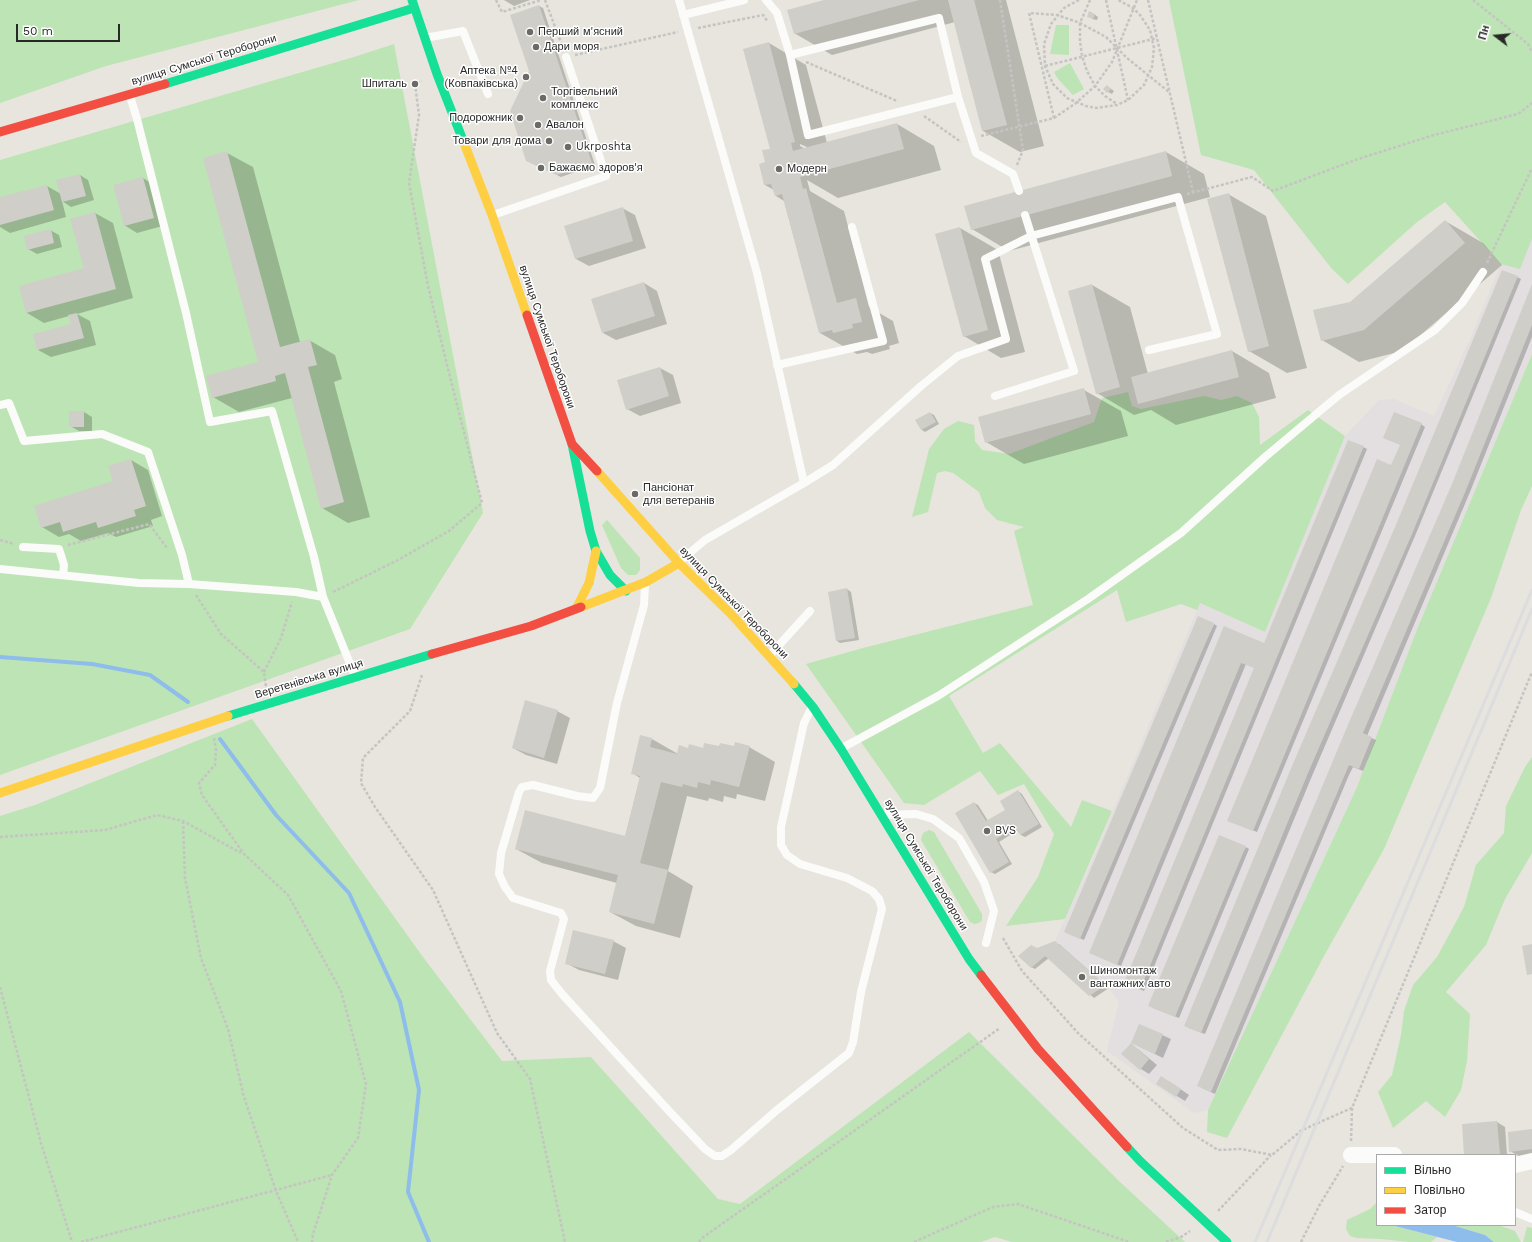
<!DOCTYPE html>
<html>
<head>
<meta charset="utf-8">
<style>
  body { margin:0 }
  #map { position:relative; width:1532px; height:1242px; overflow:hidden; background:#e7e5dd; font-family:"Work Sans",sans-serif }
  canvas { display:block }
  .legend { position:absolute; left:1376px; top:1154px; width:140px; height:72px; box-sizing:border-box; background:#fff; border:1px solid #a9a9a9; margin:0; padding:5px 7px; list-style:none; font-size:12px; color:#282828 }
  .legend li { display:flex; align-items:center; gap:8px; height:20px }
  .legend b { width:20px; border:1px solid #a9a9a9 }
  .north { position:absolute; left:1476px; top:16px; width:40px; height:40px; -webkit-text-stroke:3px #fff; paint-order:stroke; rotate:286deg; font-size:11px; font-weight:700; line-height:16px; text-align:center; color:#282828 }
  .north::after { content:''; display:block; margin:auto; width:14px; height:18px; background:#282828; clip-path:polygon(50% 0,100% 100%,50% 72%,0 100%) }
  .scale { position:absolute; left:16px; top:24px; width:104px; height:18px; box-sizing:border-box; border:2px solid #282828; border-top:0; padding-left:5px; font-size:12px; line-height:14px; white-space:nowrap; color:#282828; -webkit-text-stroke:3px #fff; paint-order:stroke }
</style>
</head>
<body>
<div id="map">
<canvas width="1532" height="1242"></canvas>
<ul class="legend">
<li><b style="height:5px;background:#16e098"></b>Вільно</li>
<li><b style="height:5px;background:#ffcf43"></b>Повільно</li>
<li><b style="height:5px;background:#f24e42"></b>Затор</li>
</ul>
<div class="north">Пн</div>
<div class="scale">50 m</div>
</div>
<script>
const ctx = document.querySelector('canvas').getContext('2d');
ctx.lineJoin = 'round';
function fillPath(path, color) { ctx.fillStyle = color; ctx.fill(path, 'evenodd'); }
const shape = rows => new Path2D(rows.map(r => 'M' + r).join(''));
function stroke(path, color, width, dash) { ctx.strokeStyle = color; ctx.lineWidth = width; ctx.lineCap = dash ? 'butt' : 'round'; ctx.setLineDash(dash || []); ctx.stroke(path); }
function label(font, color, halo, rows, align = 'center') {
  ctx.font = font + ' "Work Sans",sans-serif'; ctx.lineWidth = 3; ctx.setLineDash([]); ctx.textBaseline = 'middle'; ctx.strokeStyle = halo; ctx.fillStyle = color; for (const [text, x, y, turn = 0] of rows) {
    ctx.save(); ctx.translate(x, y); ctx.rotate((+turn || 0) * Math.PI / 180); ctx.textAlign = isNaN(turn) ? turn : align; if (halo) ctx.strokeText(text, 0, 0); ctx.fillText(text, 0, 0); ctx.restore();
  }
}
const industrial = shape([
  [1532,239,1532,354,1416,632,1357,787,1208,1110,1194,1113,1107,1051,1119,1002,1106,985,1055,941,1090,865,1200,603,1265,632,1345,436,1379,400,1394,399,1434,416,1470,339,1501,264,1520,269]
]);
const green = shape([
  [0,0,359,0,106,66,0,103],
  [1169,0,1532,0,1532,239,1520,269,1501,264,1445,202,1417,222,1348,284,1332,269,1254,170,1201,155],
  [1056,25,1069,25,1069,55,1050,54],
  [394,44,483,513,410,629,0,775,0,160,354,57],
  [1070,63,1084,89,1073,95,1058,79,1054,72],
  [1532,354,1532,486,1521,510,1491,598,1384,849,1324,956,1227,1138,1207,1132,1208,1110,1357,787,1416,632],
  [1128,392,1132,406,1141,409,1204,396,1221,400,1237,396,1252,403,1259,417,1260,445,1308,410,1345,436,1265,632,1200,603,1197,610,1181,604,1126,622,1117,590,949,696,983,753,1000,743,1071,827,1082,800,1112,811,1065,919,1006,926,1038,877,1054,834,1024,784,998,795,980,771,924,805,904,803,806,664,863,648,1033,605,1014,531,1024,527,997,520,985,508,979,492,953,473,945,471,937,473,928,512,912,517,929,449,944,429,958,421,974,425,975,441,982,450,1009,454,1094,422,1102,398],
  [607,520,640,558,640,570,636,575,628,575,621,568,602,525],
  [252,719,423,957,502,1061,591,1057,718,1199,740,1204,969,1032,1120,1182,1185,1242,1012,1242,995,1237,981,1242,0,1242,0,816,35,805],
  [1532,757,1532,853,1505,899,1486,945,1446,992,1470,1014,1467,1061,1461,1090,1445,1117,1426,1101,1393,1128,1378,1092,1392,1075,1401,1035,1404,1011,1413,985,1437,957,1464,907,1476,865,1504,833,1506,806,1525,767],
  [929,830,934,832,982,914,982,920,979,923,974,924,970,922,921,840,923,833],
  [1377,1202,1377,1225,1391,1225,1437,1237,1431,1242,1409,1242,1381,1239,1357,1238,1350,1236,1346,1229,1347,1220,1370,1209],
  [1452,1225,1498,1225,1515,1231,1521,1242,1494,1242,1485,1235],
  [1527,1227,1532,1228,1532,1242,1523,1242]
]);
const water = shape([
  [1391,1225,1452,1225,1485,1235,1494,1242,1457,1242]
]);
const shadow = shape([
  [504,0,530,0,514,6],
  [828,0,1006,0,1044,146,1020,152,983,131,955,22,832,55,794,33],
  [539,6,543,8,595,165,561,177,531,163,530,71],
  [1094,14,1098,17,1097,20,1092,19],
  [769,43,806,65,827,143,897,124,934,146,941,170,838,198,807,180,810,191,844,211,869,307,893,321,899,343,889,346,890,349,872,354,867,352,857,354,820,333,784,201,776,196,774,190,765,185,767,163,771,149],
  [800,144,807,147,805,149,800,146],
  [1107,86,1114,91,1112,94,1108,92],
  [1166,152,1204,174,1210,197,1009,251,972,229],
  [227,153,253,167,300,342,309,340,335,355,342,379,334,382,370,517,348,523,322,508,292,398,239,412,213,397,260,363],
  [80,175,88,180,94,200,71,207,62,201,66,217,10,233,0,227,0,198,47,186,61,194],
  [143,178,156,186,166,225,137,233,124,225],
  [1228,194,1266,216,1307,368,1287,373,1249,351],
  [622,208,635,215,646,248,589,266,576,259],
  [95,213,113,223,133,298,77,314,90,321,96,345,51,357,38,350,72,325,69,316,44,323,27,313,20,287,85,269,72,219],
  [1445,221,1483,243,1502,265,1402,351,1359,362,1322,340,1350,303],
  [960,228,998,250,1025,352,1001,358,964,336],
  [50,230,59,235,62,247,37,254,28,249],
  [1517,277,1521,279,1415,536,1312,776,1205,1034,1189,1028],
  [644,283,657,291,667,324,616,340,603,333],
  [1092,285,1130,307,1148,374,1232,351,1269,373,1276,398,1176,425,1151,410,1134,415,1097,393],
  [1532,286,1532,337,1470,492,1367,736,1376,740,1363,771,1353,767,1349,775,1215,1094,1202,1088,1453,484],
  [660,368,673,375,681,403,640,416,627,409],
  [1084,390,1121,411,1128,436,1024,464,986,442],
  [84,412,92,417,92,431,79,431,70,426],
  [930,413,934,415,939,424,925,432,922,430,916,420],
  [1421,424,1425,427,1257,832,1232,822,1401,445],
  [1363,447,1367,449,1144,991,1129,985,1255,668,1246,664,1121,966,1090,953,1224,627,1265,644],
  [131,460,148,470,162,516,151,520,153,526,116,537,108,533,81,541,69,534,59,537,42,527,114,482],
  [847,589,851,592,859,640,840,643,837,641],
  [1214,624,1217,626,1084,940,1069,934],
  [557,711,570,718,557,764,526,755,513,748],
  [652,739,678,754,689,749,749,747,775,762,765,801,737,794,736,799,724,796,723,802,709,798,708,801,687,796,668,871,693,886,680,938,636,926,610,912,617,883,542,863,516,849,625,837,640,778,632,773],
  [1018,791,1022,794,1042,827,1025,837,1021,835,1018,830,999,842,1012,864,995,874,991,872,974,803,978,805,988,821,1006,810],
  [1246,847,1249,849,1179,1018,1153,1008],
  [613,941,626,948,618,980,579,970,566,963],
  [1059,944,1109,988,1094,998,1049,958,1035,969,1031,967,1037,949],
  [1140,1025,1171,1039,1163,1058,1132,1043],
  [1131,1045,1139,1050,1157,1065,1149,1074,1141,1069,1123,1054],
  [1170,1082,1189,1095,1185,1101,1157,1084],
  [1497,1122,1505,1127,1507,1155,1465,1155],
  [1532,1130,1532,1155,1519,1156,1510,1151]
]);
const stream = shape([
  [0,657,92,664,150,675,188,702],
  [220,739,276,815,349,893,400,1002,419,1090,408,1192,429,1242]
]);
const building = shape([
  [824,0,919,0,794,34,787,10],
  [948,0,974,0,1007,125,982,131],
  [539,5,592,163,557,175,526,161,510,111,529,71,510,15],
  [1089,11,1095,14,1093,19,1087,17],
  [769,42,795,142,791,143,793,151,897,123,904,149,800,177,803,189,806,188,837,303,856,298,862,322,852,324,853,328,833,333,832,330,819,333,782,194,775,196,771,184,764,185,759,164,765,162,762,150,770,149,743,49],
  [1107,85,1111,89,1107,93,1103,89],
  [227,151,280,347,310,339,317,365,308,367,344,502,321,509,285,373,275,376,276,381,212,398,206,376,258,362,203,158],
  [1166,151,1172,176,971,230,964,206],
  [80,174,86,196,62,202,56,180],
  [143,177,154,218,124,226,113,185],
  [47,185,54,210,0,225,0,197],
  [1229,193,1269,346,1248,352,1207,199],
  [623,207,633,241,575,259,564,226],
  [95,212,116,289,26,313,19,286,84,268,70,219],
  [1445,220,1465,243,1364,330,1321,341,1313,310,1350,302],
  [960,227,988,330,963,337,935,234],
  [51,229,54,243,27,250,24,236],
  [1502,270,1518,276,1412,534,1308,773,1201,1033,1184,1026,1292,766,1395,527],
  [644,282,655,316,602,333,591,299],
  [1092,284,1120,387,1096,394,1068,291],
  [1532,284,1532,325,1466,490,1363,733,1372,737,1359,769,1349,765,1346,772,1211,1092,1197,1086,1347,727,1452,484],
  [77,313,84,338,37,350,33,334,71,324,68,315],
  [1232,350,1239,377,1138,404,1131,377],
  [660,367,669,396,626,410,617,380],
  [1084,388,1091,414,985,443,978,417],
  [69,411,84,411,84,427,69,427],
  [930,412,936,422,921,430,915,420],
  [1394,412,1422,423,1253,831,1227,821,1377,459,1391,465,1400,445,1383,438],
  [1348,440,1364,446,1140,990,1124,983,1254,668,1241,663,1117,965,1089,953,1224,626,1264,643],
  [131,459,146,506,134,510,136,516,98,528,96,522,63,532,60,522,41,528,34,506,113,481,108,466],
  [847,588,855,638,836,641,828,592],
  [1198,616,1214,623,1080,939,1064,932],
  [525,700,558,710,544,758,512,748],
  [640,735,652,738,650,747,677,754,679,745,688,748,689,744,703,748,704,743,719,746,720,743,734,746,735,742,750,746,739,787,711,780,710,785,698,782,697,788,683,784,682,787,661,782,640,863,668,870,654,924,609,912,618,875,515,849,525,810,625,836,640,776,631,774],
  [1018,790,1039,824,1020,835,1015,827,996,839,1009,862,990,873,955,813,974,802,986,821,1005,810,1000,801],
  [1219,835,1246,846,1175,1017,1148,1006],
  [573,930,614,940,605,974,565,964],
  [1055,941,1106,985,1089,996,1045,956,1031,968,1018,956,1031,945,1037,948],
  [1532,944,1532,974,1527,975,1522,946],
  [1139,1024,1163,1034,1155,1054,1131,1043,1149,1059,1140,1070,1121,1054,1131,1043],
  [1161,1076,1181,1089,1176,1097,1156,1084],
  [1497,1121,1500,1155,1464,1155,1462,1124],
  [1532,1129,1532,1149,1509,1152,1508,1132]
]);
const path = shape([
  [496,0,502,12,541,0],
  [545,0,563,48],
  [1000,0,1023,150,1017,165],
  [1079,0,1064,8,1051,24,1044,44,1045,66,1053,84,1067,98,1086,106,1096,108,1117,105,1128,100,1144,85,1152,67,1154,48,1150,30,1140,15,1133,8,1118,0],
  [1090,0,1080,23,1080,41,1082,56,1087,71,1095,86,1105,96,1117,104],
  [1106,0,1128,100],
  [1148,0,1193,192],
  [1473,0,1528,44,1532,52],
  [698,28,763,15,768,22],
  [575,55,678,32],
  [806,62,897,101],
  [1045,66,1157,38],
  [924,116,961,142],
  [1054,118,1076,103,1095,86,1112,62,1137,0],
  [981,136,1054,118,1029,13,1057,15,1080,23,1106,37,1127,58,1169,92],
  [1187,194,1252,177,1273,191,1358,159,1434,135,1518,114,1532,103],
  [1487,263,1532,168],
  [0,540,14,544],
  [68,545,149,524,167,548],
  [333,592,398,560,449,531,482,503,447,365,428,286,409,183,419,115,415,84,422,81],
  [196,595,221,634,264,672,266,687],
  [264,672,281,638,292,602],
  [422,675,410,711,363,758,361,783,375,807,433,890,497,1033,530,1079,565,1242],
  [214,738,216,750,215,765,199,783,202,795,244,854,288,895,341,991,366,1084,358,1138,332,1175,313,1234,312,1242],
  [183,821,185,878,201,958,228,1029,244,1097,276,1191,298,1242],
  [0,837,105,830,157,815,183,821,241,853],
  [1003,938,1022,971,1078,1033,1183,1128,1218,1150,1241,1149,1272,1155,1302,1130,1352,1108],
  [0,987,41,1143,72,1242],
  [1351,1141,1352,1108,1532,672],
  [1218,1211,1271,1155],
  [81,1242,332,1175],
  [699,1242,702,1238,1000,1028],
  [914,1242,993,1207,1018,1204,1129,1242],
  [1166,1242,1181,1237,1190,1231],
  [1301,1242,1319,1206,1343,1166]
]);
const lane = shape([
  [679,0,757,273,804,483],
  [766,0,777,13,790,55,939,18,958,97,976,153,1013,174,1019,191],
  [683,15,744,0],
  [425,38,463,31,488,94],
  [790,55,808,135,958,97],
  [130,96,137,119,186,313,210,422,272,411,314,557,323,597],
  [493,215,606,176,566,57],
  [777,365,883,341,852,227],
  [995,396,1074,371,1025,215],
  [0,405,9,403,24,441,102,434,148,452,182,555,189,584],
  [23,547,59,549,64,565,63,575],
  [679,562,705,540,804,483,833,465,921,386,958,356,1006,339,985,259,1031,236,1178,197,1217,334,1149,350],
  [0,569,139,583,189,584,296,592,323,597,355,676],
  [645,585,644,605,617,703,600,788,593,798,577,796,533,785,522,787,519,792,501,853,499,874,505,887,513,898,561,913,564,919,550,971,551,980,562,994,669,1111,705,1149,715,1156,722,1156,731,1150,777,1110,849,1053,853,1042,861,992,882,909,879,899,872,891,847,878,800,864,787,855,781,845,781,827,804,723,811,709],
  [770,655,810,611],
  [842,748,938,696,1088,599,1181,533,1265,457,1339,395,1435,330,1462,303,1483,272],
  [883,815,916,814,933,819,959,838,984,882,994,911,986,943],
  [1515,1212,1532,1219]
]);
const street = shape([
  [1351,1155,1394,1155],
  [1515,1165,1532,1161]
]);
const fast = shape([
  [412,0,437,74,464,143],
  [165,84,414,8],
  [572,444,590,531,596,551,610,575,626,591],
  [794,684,813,707,841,749,969,959,981,975],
  [228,716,432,654],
  [1127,1147,1140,1161,1227,1242]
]);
const slow = shape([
  [464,143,492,215,527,315],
  [597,471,679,563,732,615,794,684],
  [581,607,646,582,679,563],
  [576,609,589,583,596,551],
  [0,793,228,716]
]);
const jam = shape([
  [0,132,165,84],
  [527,315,572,444,597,471],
  [432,654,531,626,581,607],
  [981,975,1038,1049,1127,1147]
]);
const rail = shape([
  [1255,1242,1532,590],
  [1267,1242,1532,609]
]);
const markers = [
  [530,32,4,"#6b6a67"],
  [536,47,4,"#6b6a67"],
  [526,77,4,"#6b6a67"],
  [415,84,4,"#6b6a67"],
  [543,98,4,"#6b6a67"],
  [520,118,4,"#6b6a67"],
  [538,125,4,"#6b6a67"],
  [549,141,4,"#6b6a67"],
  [568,147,4,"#6b6a67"],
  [541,168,4,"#6b6a67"],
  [779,169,4,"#6b6a67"],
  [635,494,4,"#6b6a67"],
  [987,831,4,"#6b6a67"],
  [1082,977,4,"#6b6a67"]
];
const poiNames = [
  ["Перший м'ясний",538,32],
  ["Дари моря",544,47],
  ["Аптека №4",518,71,"right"],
  ["(Ковпаківська)",518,84,"right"],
  ["Шпиталь",407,84,"right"],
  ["Торгівельний",551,92],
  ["комплекс",551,105],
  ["Подорожник",512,118,"right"],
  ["Авалон",546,125],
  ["Товари для дома",541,141,"right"],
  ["Ukrposhta",576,147],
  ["Бажаємо здоров'я",549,168],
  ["Модерн",787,169],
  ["Пансіонат",643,488],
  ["для ветеранів",643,501],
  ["BVS",995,831],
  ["Шиномонтаж",1090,971],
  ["вантажних авто",1090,984]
];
const streetNames = [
  ["вулиця Сумської Тероборони",204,60,-17],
  ["вулиця Сумської Тероборони",547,337,71],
  ["вулиця Сумської Тероборони",734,603,46],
  ["Веретенівська вулиця",309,679,-17],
  ["вулиця Сумської Тероборони",926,865,59]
];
fillPath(industrial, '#e3dfe0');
fillPath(green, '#bde4b4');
fillPath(water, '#8ebdec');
fillPath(shadow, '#0003');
stroke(stream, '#8ebdec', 4);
fillPath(building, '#d0cec8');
stroke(path, '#c5c4c3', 2.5, [3, 2]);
stroke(lane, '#fbfbfa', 8);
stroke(street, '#fbfbfa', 16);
stroke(fast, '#16e098', 9);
stroke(slow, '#ffcf43', 9);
stroke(jam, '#f24e42', 9);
stroke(rail, '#dddcde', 3);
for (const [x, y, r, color] of markers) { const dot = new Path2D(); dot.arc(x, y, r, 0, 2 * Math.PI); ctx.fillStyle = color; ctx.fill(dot); stroke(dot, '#fff', 1.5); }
label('11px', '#282828', '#fff', poiNames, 'left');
label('11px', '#282828', '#fff', streetNames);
</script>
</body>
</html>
